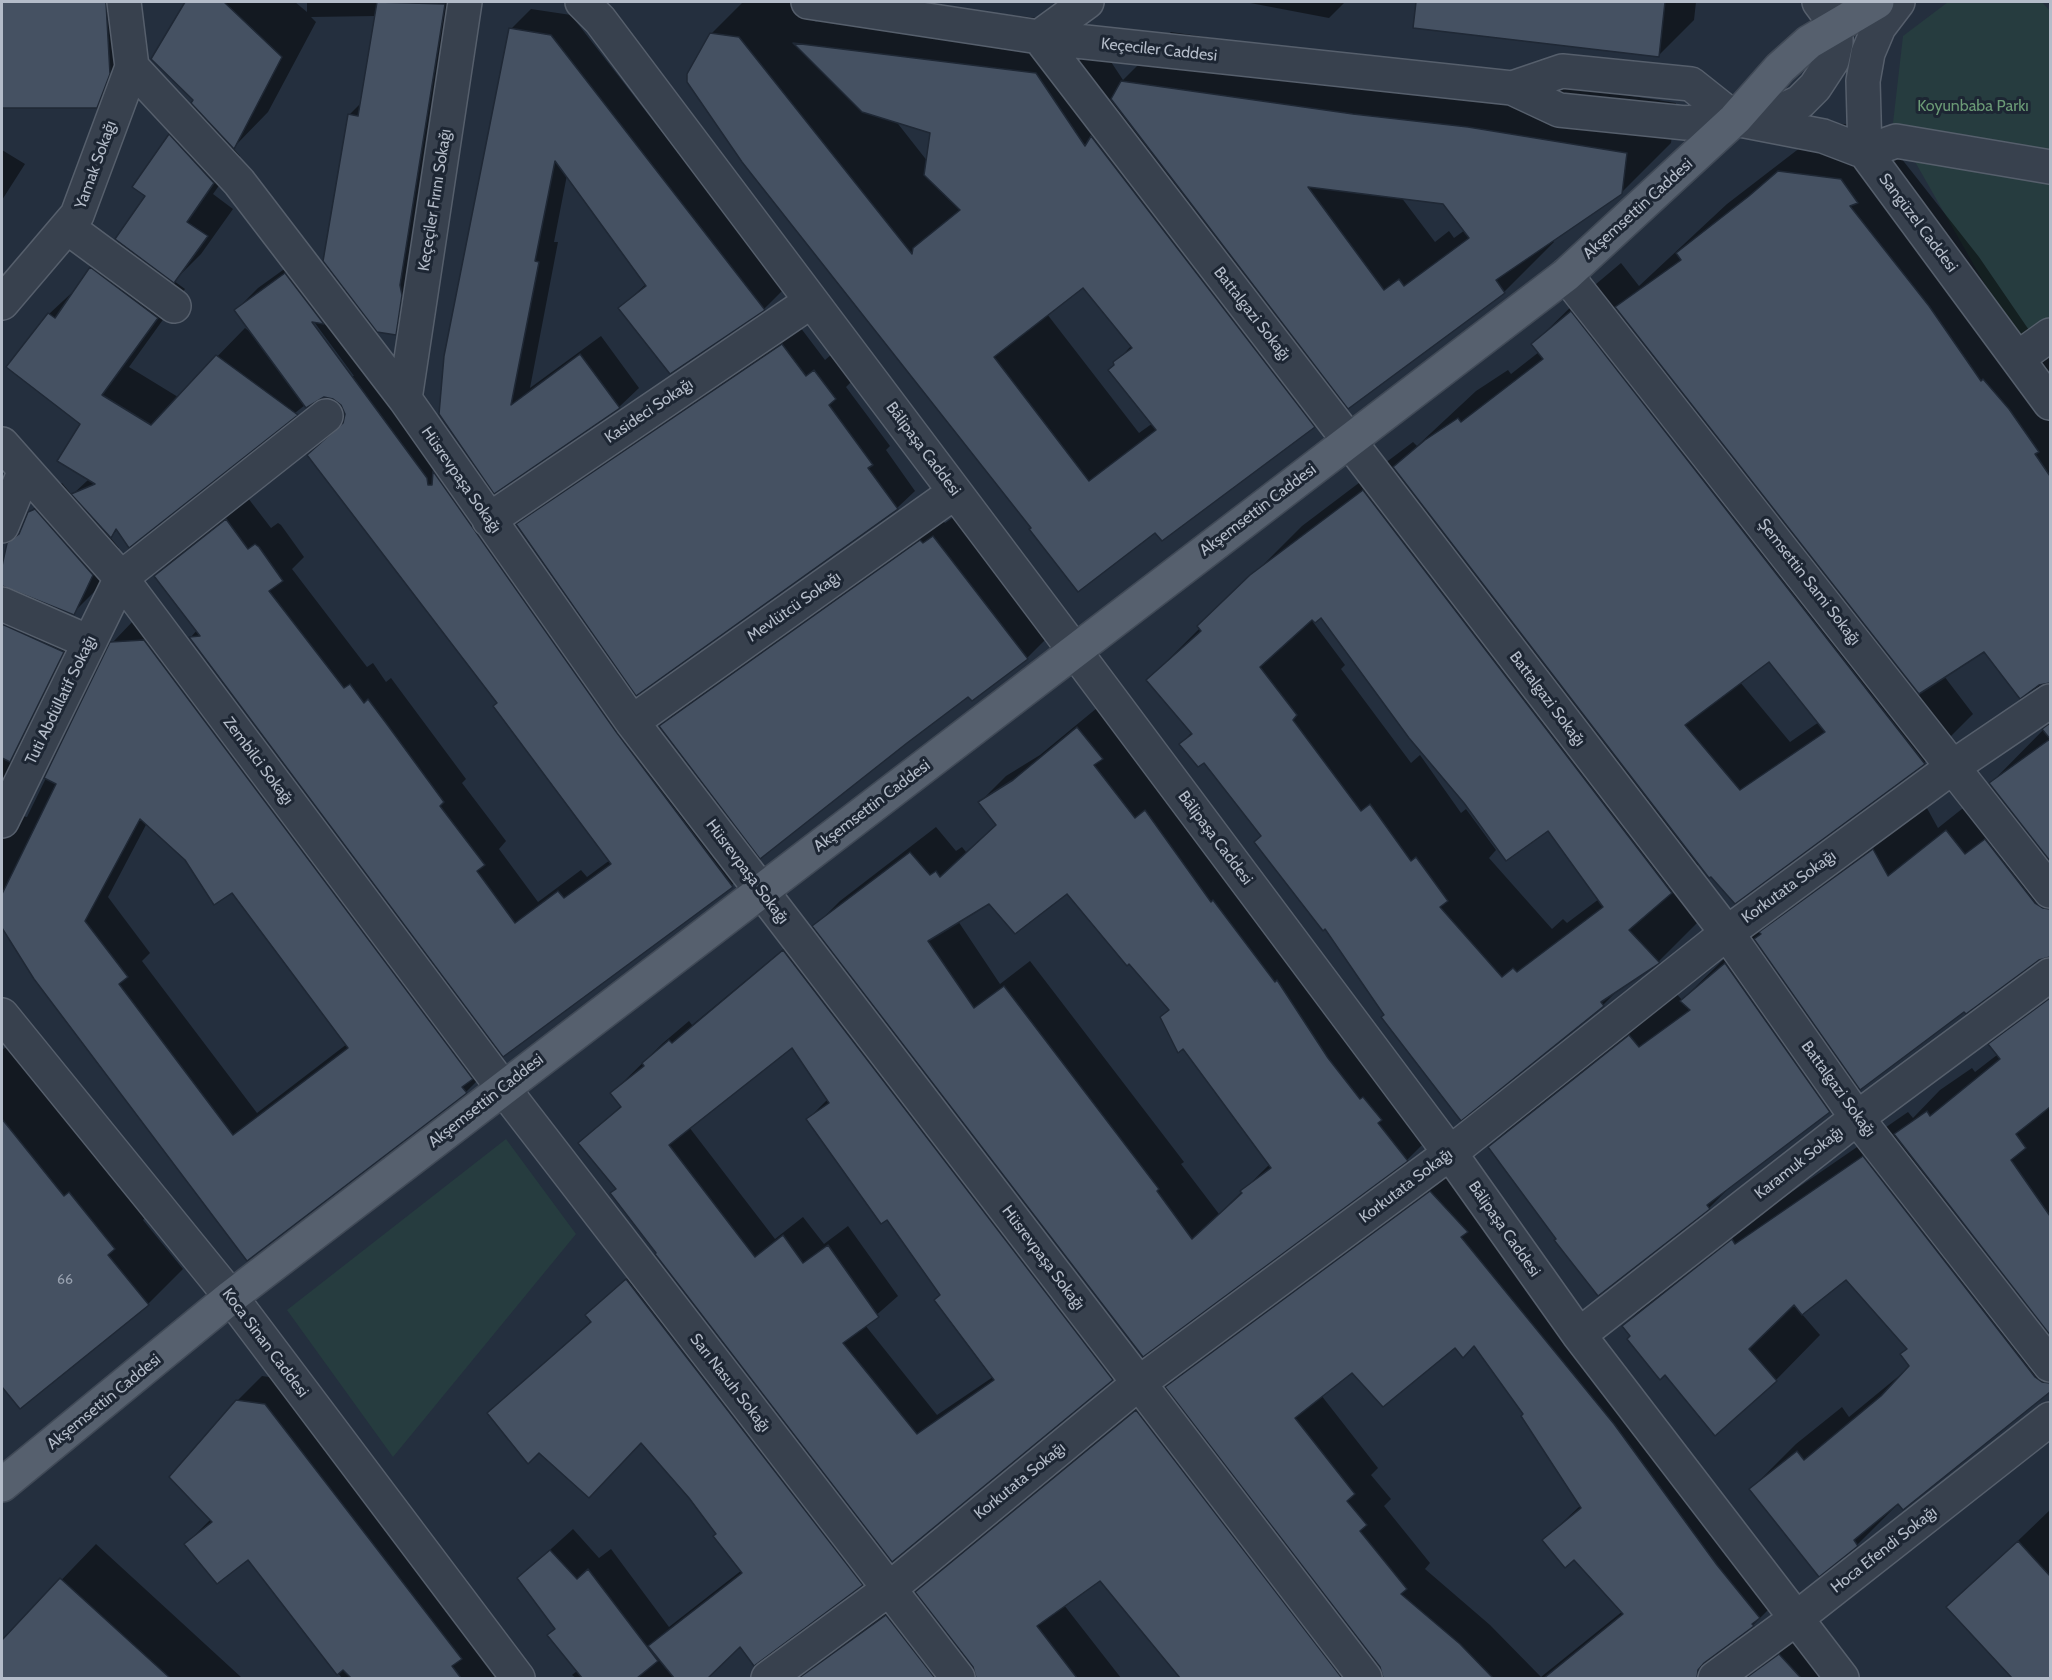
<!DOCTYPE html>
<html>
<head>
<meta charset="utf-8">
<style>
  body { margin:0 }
  #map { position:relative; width:2052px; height:1680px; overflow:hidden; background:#242f3e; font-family:Cabin,sans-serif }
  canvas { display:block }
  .frame { position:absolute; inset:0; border:3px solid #b4bcc9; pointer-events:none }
</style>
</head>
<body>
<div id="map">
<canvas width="2052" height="1680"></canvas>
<div class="frame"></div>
</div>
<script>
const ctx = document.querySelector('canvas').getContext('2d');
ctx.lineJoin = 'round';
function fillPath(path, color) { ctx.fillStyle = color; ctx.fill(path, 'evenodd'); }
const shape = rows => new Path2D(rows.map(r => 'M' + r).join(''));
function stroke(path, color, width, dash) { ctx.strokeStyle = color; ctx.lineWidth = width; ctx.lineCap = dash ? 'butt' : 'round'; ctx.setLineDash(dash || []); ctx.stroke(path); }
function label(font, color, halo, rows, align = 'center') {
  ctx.font = font + ' Cabin,sans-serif'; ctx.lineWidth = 6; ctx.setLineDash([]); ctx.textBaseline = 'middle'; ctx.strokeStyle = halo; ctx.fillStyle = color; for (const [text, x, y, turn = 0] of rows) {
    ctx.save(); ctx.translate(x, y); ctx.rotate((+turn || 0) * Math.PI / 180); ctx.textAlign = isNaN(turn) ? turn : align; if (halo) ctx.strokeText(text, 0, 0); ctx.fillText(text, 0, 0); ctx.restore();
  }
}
const green = shape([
  [1948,2,2042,2,2050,11,2050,320,2017,341,1893,123,1903,36],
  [506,1139,576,1234,393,1457,287,1310]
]);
const shadow = shape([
  [2,2,130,2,120,83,96,107,2,106],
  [187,2,295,2,307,12,307,2,460,2,414,315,395,333,349,115,362,102,376,16,311,17,316,22,268,112,233,148,240,156,213,194,233,209,201,254,174,281,185,289,129,367,178,397,245,328,253,334,236,310,258,288,308,252,754,863,732,885,503,1054,191,637,197,630,156,576,178,554,248,498,271,528,278,523,281,525,304,557,292,569,367,667,373,663,386,682,391,678,466,779,462,783,506,841,499,849,538,902,581,870,587,877,610,860,499,703,309,455,345,421,346,414,342,404,334,397,324,396,305,405,130,545,118,529,110,537,119,548,100,586,73,613,10,585,2,585,2,572,9,544,22,531,29,513,57,486,62,483,72,495,89,479,81,424,8,367,49,314,78,287,91,268,119,240,147,196,134,186,170,135,198,108,195,100,153,59],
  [309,315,354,376,350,376,306,317],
  [743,2,800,2,816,22,836,2,904,2,1086,24,1123,80,1171,32,1403,65,1519,78,1676,103,1671,143,1621,193,1552,240,1554,242,1504,292,1348,407,1342,398,1314,426,1156,531,1033,528,711,34],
  [895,120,932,131,928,162],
  [1401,197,1444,202,1465,230,1454,238,1449,231,1435,242],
  [1083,286,1132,345,1115,363,1153,423,1139,433,1047,314],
  [1245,2,1345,2,1329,18],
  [1418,2,1696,2,1694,20,1659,55,1415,27],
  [531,9,571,15,784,289,764,309,620,308,646,284,567,175,554,242,558,242,530,388,601,336,639,388,619,407,495,492,511,29],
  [1828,122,1890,130,1901,158,1979,257,2031,333,2050,351,2050,681,2020,697,1985,650,1944,676,1973,714,1924,763,1699,864,1680,883,1708,912,1659,961,1623,985,1603,1005,1386,1015,1262,836,1204,761,1181,744,1192,732,1148,680,1302,526,1413,442,1417,446,1476,391,1508,370,1511,374,1539,352,1533,344,1583,295,1621,263,1639,286,1727,204,1801,147],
  [1321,616,1465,802,1549,829,1599,899,1567,923,1563,919,1552,929,1489,858,1496,850,1466,809,1461,813,1420,755,1411,763,1341,669,1345,665,1313,622],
  [1770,660,1819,722,1790,742,1740,682],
  [2,150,25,164,2,200],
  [800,327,825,360,833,353,853,380,846,387,890,446,886,450,915,491,897,508,518,524,536,507],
  [955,516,1048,637,1027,658,968,695,661,726,682,705,942,520,945,523],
  [2,594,86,628,18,815,27,817,112,643,135,619,489,1069,466,1092,247,1259,35,978,2,925],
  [147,823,186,859,232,891,347,1044,257,1113,142,961,150,953,108,897],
  [1103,703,1127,733,1120,740,1433,1134,1407,1160,1143,1355,814,927,840,901,936,827,956,851,962,847,966,852,997,824,980,802,1006,776,1040,755],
  [1067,892,1170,1009,1162,1017,1270,1164,1219,1214,1181,1164,1184,1162,1030,961,1000,984,958,921,990,902],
  [2050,723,2050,952,1857,1083,1829,1111,1735,1182,1709,1208,1558,1239,1490,1147,1535,1102,1674,991,1682,1000,1727,956,1771,919,1773,921,1811,883,1923,801,1938,828,1992,785,1991,783],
  [804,932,1132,1359,1112,1379,892,1560,617,1188,580,1143,622,1105,612,1093,663,1043,689,1021,692,1025],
  [792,1046,828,1099,808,1119,887,1218,941,1294,993,1377,937,1415,865,1325,898,1296,848,1226,824,1244,803,1217,775,1239,689,1127],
  [2050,1014,2050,1390,2002,1431,1899,1503,1857,1545,1819,1574,1751,1489,1796,1444,1842,1407,1849,1417,1911,1366,1902,1354,1908,1348,1846,1278,1801,1313,1820,1335,1776,1380,1666,1373,1624,1326,1668,1281,1777,1196,1780,1200,1908,1112,1913,1118,1940,1090,1972,1068,1975,1072],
  [6,1047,100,1162,105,1159,149,1213,143,1220,183,1269,148,1304,20,1407,2,1384,2,1050],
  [1456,1167,1778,1600,1753,1625,1722,1648,1721,1654,1805,1630,1847,1678,1182,1678,1100,1579,1064,1605,1121,1678,794,1678,911,1591,968,1665,978,1672,917,1592,942,1567,1161,1386,1375,1665,1383,1671,1167,1387,1192,1362],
  [1474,1345,1525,1414,1581,1505,1544,1540,1574,1558,1623,1611,1541,1677,1490,1625,1425,1569,1430,1563,1384,1506,1391,1499,1371,1475,1378,1468,1321,1395,1353,1371,1455,1346],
  [649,1258,883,1562,862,1584,740,1645,705,1678,576,1678,572,1675,577,1671,549,1635,556,1628,519,1578,573,1529,599,1558,611,1549,669,1627,742,1570,690,1497,642,1442,539,1450,489,1413,592,1320,587,1315],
  [262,1376,290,1380,505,1678,342,1678,248,1558,186,1544,211,1519,237,1401],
  [2050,1510,2050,1678,2014,1678,1948,1608],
  [96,1544,242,1678,2,1678,2,1642]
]);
const building = shape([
  [2,2,106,2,110,74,97,108,2,108,2,2],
  [185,2,224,2,282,57,234,149,191,103,193,100,151,59,185,2],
  [377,2,445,4,400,285,402,295,396,335,377,332,323,261,348,114,358,116,377,2],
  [1416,2,1665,2,1659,57,1413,28,1416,2],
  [509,28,551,35,765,310,670,374,618,308,646,286,555,161,535,261,539,262,511,405,580,354,620,408,494,494,439,414,444,356,509,28],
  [710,33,739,37,912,254,913,248,960,210,924,175,930,133,862,112,793,43,1036,73,1085,146,1091,136,1315,427,1162,541,1155,533,1078,592,1029,529,1031,528,742,162,687,82,687,74,710,33],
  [1083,288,1132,348,1113,362,1114,365,1108,370,1156,430,1089,481,994,357,1083,288],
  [1121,81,1353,114,1468,127,1627,153,1622,194,1496,280,1505,293,1348,409,1111,99,1121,81],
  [1308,187,1443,204,1469,238,1404,286,1399,279,1384,290,1308,187],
  [169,134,214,183,187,222,208,236,174,283,115,239,145,196,132,187,169,134],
  [1778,171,1841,179,1858,203,1850,206,1929,306,1981,381,1983,379,2009,409,2039,452,2035,454,2050,476,2050,683,2039,685,2020,699,1984,652,1919,694,1615,307,1681,260,1676,253,1749,196,1778,171],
  [90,267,158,318,102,395,151,425,216,355,298,415,129,548,116,529,111,538,71,494,95,484,57,461,80,424,6,367,48,313,55,318,90,267],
  [285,273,324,324,312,322,427,478,428,485,432,485,433,471,617,733,733,887,503,1057,189,637,200,636,154,576,226,519,248,549,255,544,259,547,283,581,269,591,344,688,350,684,364,703,368,699,386,723,444,802,440,806,485,865,477,871,515,923,558,891,564,898,611,864,493,706,497,703,307,455,343,423,345,414,341,405,333,399,324,397,306,408,234,310,285,273],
  [1571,311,1925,764,1735,904,1711,877,1709,878,1393,467,1425,440,1458,418,1461,422,1543,359,1531,344,1571,311],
  [1769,662,1825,732,1740,790,1685,725,1769,662],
  [782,344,806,376,814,370,836,399,829,405,873,465,868,468,898,509,636,696,516,524,782,344],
  [1363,490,1672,893,1629,930,1660,963,1601,1002,1604,1006,1461,1121,1381,1017,1384,1015,1325,929,1323,931,1254,842,1261,836,1204,763,1198,767,1179,744,1192,734,1146,680,1201,631,1197,626,1250,575,1363,490],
  [1321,618,1409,738,1464,803,1506,861,1548,831,1603,907,1517,972,1513,968,1502,977,1440,907,1448,901,1416,857,1411,861,1370,804,1361,811,1293,720,1297,715,1260,667,1312,620,1315,623,1321,618],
  [35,509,93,575,74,615,2,586,2,566,7,543,19,534,28,512,35,509],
  [933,536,1028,659,972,701,968,697,907,743,760,859,659,726,920,540,923,543,933,536],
  [2,624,64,652,10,762,2,758,2,624],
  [144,640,473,1079,462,1087,467,1093,247,1261,34,979,2,928,2,894,56,784,44,778,110,642,144,640],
  [140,819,185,860,214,905,232,893,348,1048,233,1135,119,984,128,977,85,921,140,819],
  [2050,723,2050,861,1989,783,2050,739,2042,729,2050,723],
  [1077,727,1103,759,1094,765,1135,818,1145,810,1211,902,1213,900,1275,982,1277,980,1328,1058,1360,1099,1363,1097,1382,1120,1378,1123,1408,1161,1143,1357,812,926,910,852,930,875,936,871,940,877,996,825,978,802,1013,780,1077,727],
  [1067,894,1127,966,1129,964,1169,1010,1160,1017,1178,1053,1183,1049,1271,1168,1240,1191,1242,1193,1192,1239,1157,1191,1159,1189,1004,986,974,1008,928,941,989,904,1015,934,1067,894],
  [1946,830,1965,854,1985,839,2035,903,2043,908,2050,909,2050,957,2039,960,1966,1014,1964,1012,1860,1090,1754,939,1761,934,1759,932,1873,849,1888,876,1946,830],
  [783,950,1113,1380,892,1562,655,1254,656,1253,610,1193,616,1189,578,1143,621,1107,610,1093,644,1066,642,1063,669,1040,672,1043,783,950],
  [792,1048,829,1103,806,1119,881,1224,887,1220,940,1295,934,1300,994,1380,917,1434,843,1343,879,1317,828,1245,803,1263,783,1235,755,1257,669,1145,792,1048],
  [1725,963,1830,1112,1707,1205,1710,1209,1598,1296,1554,1240,1556,1239,1488,1147,1629,1035,1639,1047,1690,1010,1680,1001,1725,963],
  [2050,998,2050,1107,2016,1134,2026,1148,2011,1160,2050,1216,2050,1335,1894,1134,1927,1111,1930,1116,2000,1059,1988,1044,2050,998],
  [2,1119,64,1196,69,1192,115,1249,108,1255,149,1305,20,1409,2,1387,2,1119],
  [1863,1156,2035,1377,2042,1382,2050,1383,2050,1392,1903,1510,1898,1504,1854,1540,1858,1546,1819,1577,1749,1489,1797,1451,1804,1460,1881,1396,1909,1366,1900,1354,1907,1349,1846,1280,1802,1315,1794,1305,1749,1349,1777,1381,1715,1436,1665,1375,1660,1380,1627,1339,1630,1336,1622,1326,1732,1239,1735,1244,1863,1156],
  [1430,1191,1468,1232,1461,1237,1614,1424,1717,1565,1760,1618,1752,1624,1754,1626,1704,1663,1698,1670,1697,1678,1544,1678,1623,1614,1574,1560,1565,1568,1542,1540,1581,1508,1521,1416,1523,1414,1474,1346,1463,1358,1455,1348,1383,1407,1352,1373,1295,1418,1355,1494,1347,1501,1367,1525,1360,1531,1407,1589,1401,1594,1460,1644,1493,1678,1383,1678,1380,1667,1165,1387,1430,1191],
  [626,1279,863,1585,754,1666,740,1647,708,1678,674,1678,648,1646,742,1573,713,1536,716,1534,689,1498,641,1443,589,1498,539,1453,528,1464,487,1413,591,1322,585,1315,626,1279],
  [236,1400,265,1404,462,1659,452,1666,461,1678,351,1678,343,1670,337,1675,248,1560,217,1584,184,1544,212,1522,169,1477,236,1400],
  [1136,1410,1342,1678,1180,1678,1100,1581,1037,1626,1077,1678,976,1678,973,1667,915,1592,1136,1410],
  [2018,1541,2050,1576,2050,1678,2012,1678,1946,1607,2018,1541],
  [550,1550,577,1579,588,1569,658,1661,637,1678,582,1678,547,1635,555,1629,517,1578,550,1550],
  [60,1578,170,1678,2,1678,2,1640,60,1578],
  [886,1615,935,1678,799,1678,886,1615],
  [1779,1654,1801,1678,1746,1678,1779,1654]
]);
const minor = shape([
  [582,2,600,20,1074,650,1450,1153,1579,1335,1842,1678],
  [808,2,1039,37,1512,88,1559,110,1686,123,1779,112,1800,102,1815,87,1832,61,1836,43,1836,25,1819,2],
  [1087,2,1039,37,1727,933,1857,1118,2050,1365],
  [132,67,239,182,405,399,632,722,1365,1678],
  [1512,88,1562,71,1691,84,1735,119,1823,136,1865,152,2050,403],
  [1865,152,1896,141,2050,167],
  [1865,152,1863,81,1868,53,1879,27,1898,2],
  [67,227,174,306],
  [1566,275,2050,891],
  [2,303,77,215,132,67,124,2],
  [2018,358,2050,335],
  [405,399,465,2],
  [2,444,121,578,503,1088,958,1678],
  [489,520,810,302],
  [2,526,25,470],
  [2,604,89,642],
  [632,722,955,492],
  [2,821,121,578,326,416],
  [2,1015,231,1297,518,1678],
  [1579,1335,1857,1118,2050,975],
  [768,1678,889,1589,1139,1383,1450,1153,1727,933,1954,766,2050,701],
  [1715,1678,1798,1617,2050,1419]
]);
const major = shape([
  [2,1485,231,1297,1566,275,1735,119,1780,68,1809,42,1877,2]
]);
const numberNames = [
  ["66",65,1280]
];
const streetNames = [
  ["Keçeciler Caddesi",1159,50,6],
  ["Yamak Sokağı",96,165,-70],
  ["Keçeçiler Fırını Sokağı",435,200,-81],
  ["Akşemsettin Caddesi",1638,209,-42],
  ["Sangüzel Caddesi",1918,223,53],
  ["Battalgazi Sokağı",1252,314,52],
  ["Kasideci Sokağı",649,411,-34],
  ["Bâlipaşa Caddesi",923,449,53],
  ["Hüsrevpaşa Sokağı",461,480,55],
  ["Akşemsettin Caddesi",1258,510,-37],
  ["Şemsettin Sami Sokağı",1809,582,52],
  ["Mevlütcü Sokağı",794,607,-35],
  ["Battalgazi Sokağı",1547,699,53],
  ["Tuti Abdüllatif Sokağı",61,700,-64],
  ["Zembilci Sokağı",258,761,53],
  ["Akşemsettin Caddesi",872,806,-37],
  ["Bâlipaşa Caddesi",1215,838,53],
  ["Hüsrevpaşa Sokağı",747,872,53],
  ["Korkutata Sokağı",1789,887,-36],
  ["Battalgazi Sokağı",1838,1089,54],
  ["Akşemsettin Caddesi",486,1101,-38],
  ["Karamuk Sokağı",1799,1163,-38],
  ["Korkutata Sokağı",1406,1186,-37],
  ["Bâlipaşa Caddesi",1504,1229,55],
  ["Hüsrevpaşa Sokağı",1043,1258,53],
  ["Koca Sinan Caddesi",265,1343,53],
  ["Sarı Nasuh Sokağı",730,1383,52],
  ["Akşemsettin Caddesi",104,1402,-39],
  ["Korkutata Sokağı",1020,1481,-39],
  ["Hoca Efendi Sokağı",1884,1550,-38]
];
const parkNames = [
  ["Koyunbaba Parkı",1973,106]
];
fillPath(green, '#263c3f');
fillPath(shadow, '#0007');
fillPath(building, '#455162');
stroke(building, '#1f2835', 1.5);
stroke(minor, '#565f6c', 36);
stroke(major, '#414a57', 36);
stroke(minor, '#38414e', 33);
stroke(major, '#56606e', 33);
label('14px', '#98a1af', null, numberNames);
label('16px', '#b4bcc9', '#1d2633', streetNames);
label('16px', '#6b9a76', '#1d2633', parkNames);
</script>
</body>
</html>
